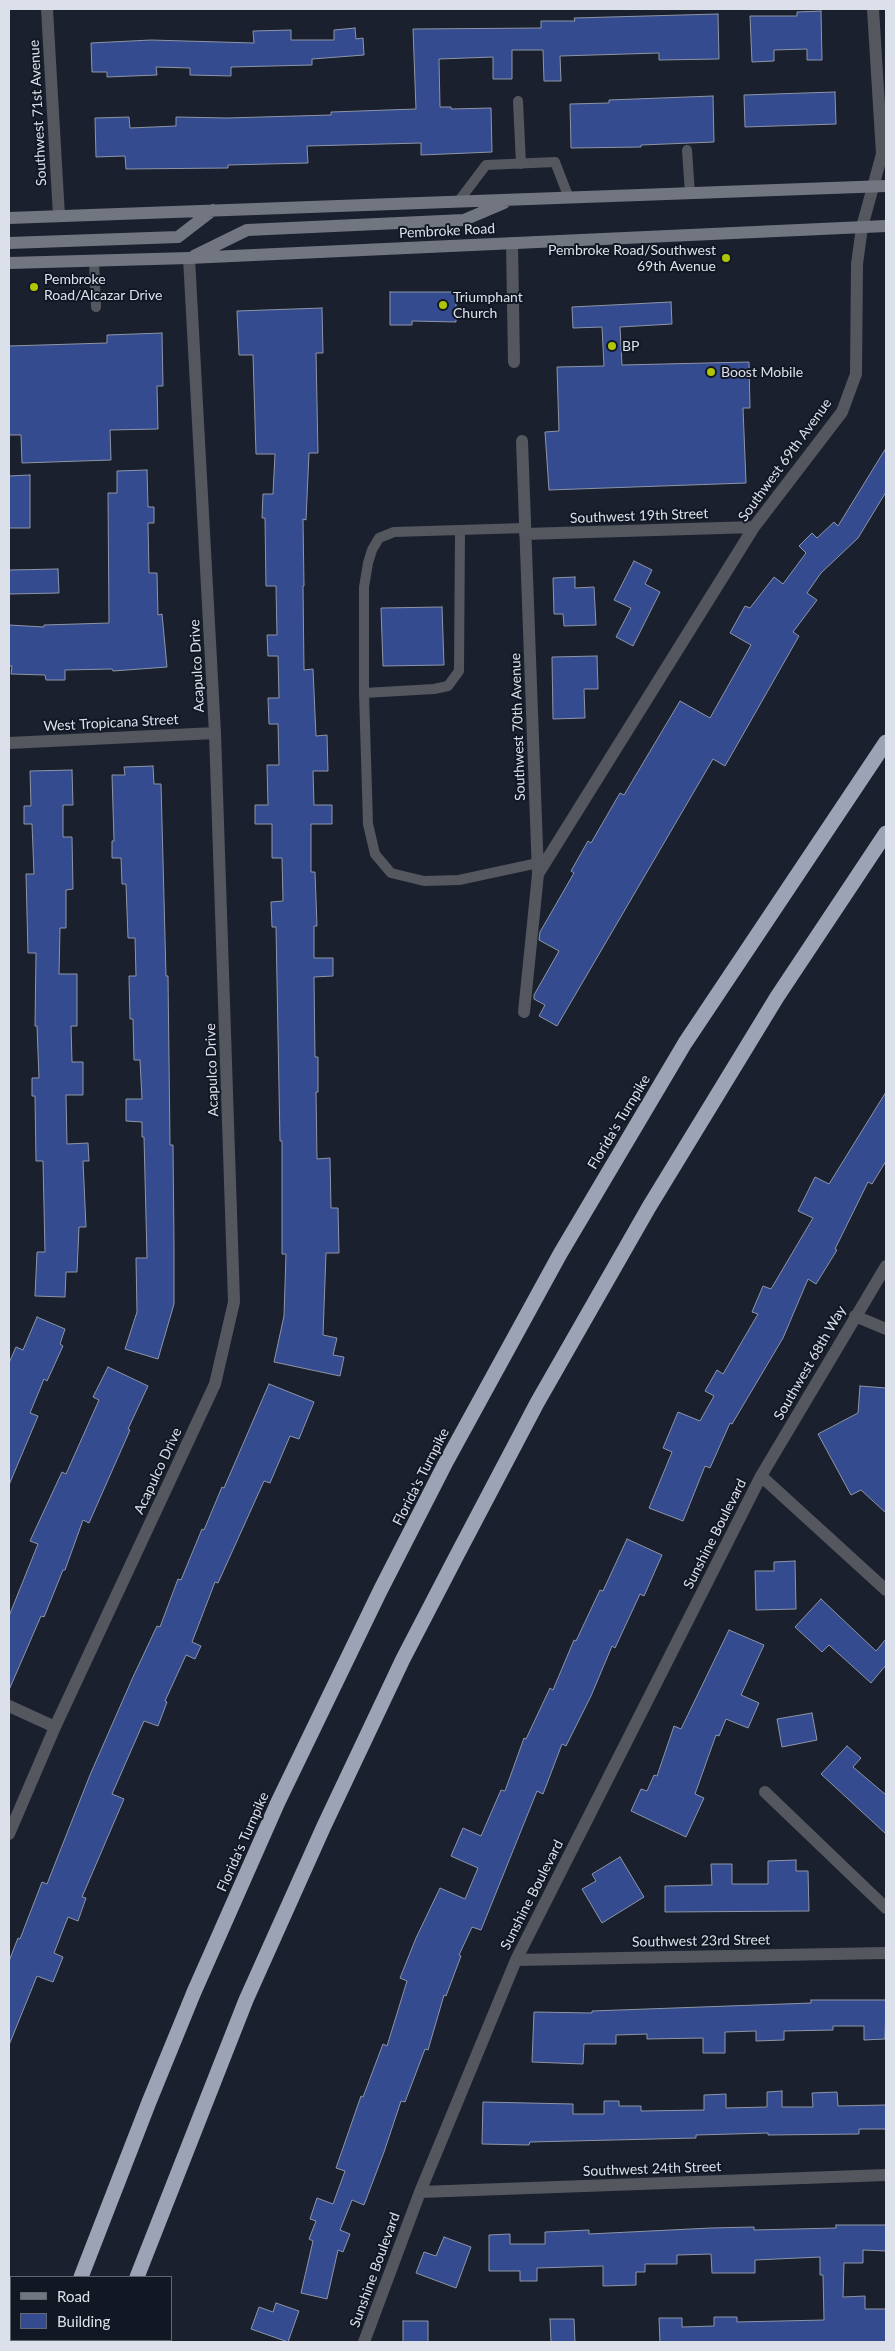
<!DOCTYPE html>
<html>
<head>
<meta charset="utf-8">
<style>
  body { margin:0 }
  #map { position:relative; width:895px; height:2351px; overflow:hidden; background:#1b202e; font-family:Lato,sans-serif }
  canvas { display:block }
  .frame { position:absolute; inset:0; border:10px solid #dce0ea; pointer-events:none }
  .legend { position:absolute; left:10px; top:2276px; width:162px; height:65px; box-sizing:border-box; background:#121724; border:1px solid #636773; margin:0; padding:6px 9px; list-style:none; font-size:15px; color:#dce0ea }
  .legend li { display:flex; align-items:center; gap:10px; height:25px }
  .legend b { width:25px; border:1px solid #636773 }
</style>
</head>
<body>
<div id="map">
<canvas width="895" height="2351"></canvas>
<div class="frame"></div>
<ul class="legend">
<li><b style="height:6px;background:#717681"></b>Road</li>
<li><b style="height:14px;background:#344b8f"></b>Building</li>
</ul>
</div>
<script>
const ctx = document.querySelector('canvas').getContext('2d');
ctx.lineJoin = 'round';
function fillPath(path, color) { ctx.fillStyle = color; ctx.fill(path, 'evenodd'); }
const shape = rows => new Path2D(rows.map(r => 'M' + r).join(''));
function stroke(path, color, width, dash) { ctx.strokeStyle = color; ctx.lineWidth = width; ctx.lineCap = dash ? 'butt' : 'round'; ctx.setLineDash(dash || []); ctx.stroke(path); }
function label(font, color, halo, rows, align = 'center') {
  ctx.font = font + ' Lato,sans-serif'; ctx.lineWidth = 4; ctx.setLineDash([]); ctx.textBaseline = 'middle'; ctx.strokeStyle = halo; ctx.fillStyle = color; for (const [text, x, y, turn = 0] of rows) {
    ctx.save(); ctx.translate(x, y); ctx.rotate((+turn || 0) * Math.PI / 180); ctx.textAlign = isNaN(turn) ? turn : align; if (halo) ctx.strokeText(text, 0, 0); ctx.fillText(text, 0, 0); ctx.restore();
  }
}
const building = shape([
  [821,11,822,60,807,60,807,49,774,50,774,61,752,62,750,16,797,16,797,12,821,11],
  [718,14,719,59,659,60,659,53,560,56,561,81,544,81,543,50,512,50,512,79,493,79,493,57,439,59,440,107,451,107,451,109,491,108,492,152,421,155,421,143,307,146,308,163,228,165,228,168,126,169,125,156,96,157,95,118,129,117,130,128,176,126,176,117,227,118,331,115,331,112,416,109,413,29,541,28,541,21,575,21,574,18,718,14],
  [355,28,356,39,363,38,364,55,312,59,312,65,231,67,231,76,190,75,190,68,156,67,157,75,107,77,107,72,92,72,91,43,151,40,254,43,253,31,291,30,291,40,334,40,334,30,355,28],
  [835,92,836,124,745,127,744,95,835,92],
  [713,96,714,142,641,145,641,147,571,148,570,104,609,103,609,100,713,96],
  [390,292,456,292,456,322,412,321,412,325,390,325,390,292],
  [671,302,672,324,620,327,622,365,749,362,750,408,743,408,746,483,549,490,545,432,559,431,557,367,604,366,602,327,573,328,572,307,671,302],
  [322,308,323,353,316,353,318,453,309,453,306,520,303,519,304,586,303,586,304,670,313,669,316,736,327,735,328,771,313,771,314,805,332,805,332,824,311,824,311,872,315,872,317,926,314,926,314,958,333,958,333,976,314,977,315,1057,318,1057,318,1092,316,1092,317,1159,330,1158,331,1208,338,1208,339,1253,326,1253,323,1335,337,1338,333,1355,344,1357,340,1376,274,1362,284,1316,286,1254,282,1254,282,1141,280,1141,276,927,272,927,271,902,283,901,282,858,272,858,272,824,255,824,255,805,268,805,267,765,279,765,278,724,269,724,268,698,279,698,278,656,268,656,267,635,277,635,276,586,266,586,265,518,262,518,263,494,273,494,275,454,256,454,253,355,239,355,237,311,322,308],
  [162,333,163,386,157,386,158,429,110,430,111,460,22,463,21,435,9,435,9,346,107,343,107,335,162,333],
  [886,448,886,492,858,538,821,573,807,593,817,600,793,632,799,636,725,766,713,759,557,1026,539,1016,545,1005,534,999,534,995,559,951,539,940,540,932,574,873,571,871,588,841,591,843,620,793,624,795,680,701,710,718,751,645,730,633,745,606,750,608,774,577,783,584,806,553,799,546,812,533,817,538,834,522,838,526,886,448],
  [147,470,148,507,154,507,154,523,148,523,149,573,157,573,158,615,162,614,167,667,113,671,112,669,65,670,65,680,46,680,45,675,11,674,12,666,9,666,9,625,44,627,44,625,109,623,108,493,117,493,117,471,147,470],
  [30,475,30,528,9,528,9,476,30,475],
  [634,561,652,570,645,584,660,592,633,646,616,637,631,608,614,600,634,561],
  [58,569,59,593,9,594,9,570,58,569],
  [575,577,575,588,594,587,596,625,564,626,563,614,554,614,553,578,575,577],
  [442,607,444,665,383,666,381,608,442,607],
  [597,656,598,689,584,689,585,718,553,719,552,657,597,656],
  [153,766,154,784,161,784,166,976,168,976,170,1145,173,1145,174,1243,174,1304,158,1359,125,1349,137,1312,136,1258,147,1258,144,1137,142,1137,142,1122,126,1121,126,1099,142,1099,140,1060,134,1060,133,1019,130,1019,129,976,136,976,135,938,128,938,126,884,122,884,121,858,112,858,112,841,114,841,112,775,125,775,124,767,153,766],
  [72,770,73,805,63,805,63,837,72,837,73,889,66,890,66,928,60,928,59,974,77,974,77,1026,71,1026,72,1062,83,1062,83,1095,66,1095,67,1144,88,1143,89,1161,83,1161,86,1227,79,1227,77,1272,66,1272,65,1297,35,1296,37,1252,45,1252,43,1161,36,1161,35,1096,32,1096,32,1078,39,1078,37,1026,35,1026,36,953,28,953,26,874,34,874,32,824,24,824,24,806,31,806,30,771,72,770],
  [886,1092,886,1161,872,1184,868,1182,835,1249,837,1250,816,1284,808,1279,783,1338,732,1424,730,1423,710,1468,705,1466,683,1521,649,1508,672,1452,663,1448,678,1412,700,1421,714,1396,705,1391,717,1370,723,1374,758,1314,752,1312,763,1286,771,1289,813,1218,798,1211,815,1177,829,1184,886,1092],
  [37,1317,65,1329,60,1344,63,1346,47,1381,44,1379,30,1413,38,1416,9,1485,9,1363,16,1347,23,1350,37,1317],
  [108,1367,148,1386,128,1429,130,1430,89,1523,83,1520,65,1570,63,1570,44,1617,41,1616,9,1690,9,1616,38,1544,30,1541,62,1472,66,1474,99,1400,93,1397,108,1367],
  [269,1384,314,1402,299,1439,290,1436,270,1483,264,1481,218,1583,215,1582,192,1642,201,1646,195,1659,186,1655,165,1701,167,1702,158,1726,144,1721,112,1794,124,1799,82,1897,86,1898,78,1921,68,1917,54,1953,63,1957,53,1982,37,1976,9,2045,9,1961,18,1938,20,1939,42,1882,47,1884,90,1775,133,1677,157,1626,160,1627,178,1579,181,1580,202,1529,204,1530,222,1487,224,1488,269,1384],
  [860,1386,886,1388,886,1513,861,1490,851,1495,818,1434,858,1413,860,1386],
  [627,1539,662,1555,644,1596,640,1594,615,1648,612,1646,591,1696,566,1746,562,1744,543,1794,537,1791,481,1930,472,1927,459,1955,461,1956,446,1996,444,1995,428,2050,425,2049,405,2102,401,2101,384,2152,364,2205,352,2200,340,2230,350,2234,343,2252,338,2250,327,2299,301,2293,313,2241,309,2239,316,2221,310,2219,317,2198,333,2204,345,2171,336,2168,361,2096,363,2097,383,2044,387,2046,407,1981,400,1978,416,1938,440,1888,465,1899,478,1868,451,1856,463,1828,481,1836,501,1790,505,1791,524,1738,526,1739,550,1688,553,1690,574,1640,576,1641,600,1590,603,1591,627,1539],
  [795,1561,796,1609,756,1610,755,1571,774,1571,774,1562,795,1561],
  [821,1599,876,1651,886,1639,886,1665,871,1683,829,1645,822,1652,795,1627,821,1599],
  [729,1630,764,1645,741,1695,759,1703,748,1728,726,1719,719,1736,716,1735,695,1794,704,1798,686,1837,631,1811,641,1789,647,1791,654,1775,657,1776,674,1726,681,1729,729,1630],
  [812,1713,817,1740,782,1747,777,1719,812,1713],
  [847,1746,861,1758,853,1767,886,1795,886,1834,821,1774,847,1746],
  [620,1857,644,1897,602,1923,582,1889,596,1881,592,1874,620,1857],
  [796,1860,796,1871,808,1871,809,1911,665,1912,665,1886,712,1885,711,1864,732,1864,732,1884,768,1884,768,1861,796,1860],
  [811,2000,886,2000,885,2039,864,2040,864,2026,833,2026,833,2030,784,2031,784,2040,756,2041,756,2031,725,2032,725,2053,703,2053,703,2038,647,2039,647,2034,616,2035,616,2044,584,2044,583,2064,532,2062,534,2012,592,2013,592,2011,811,2003,811,2000],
  [782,2091,782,2107,813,2107,812,2093,837,2092,838,2106,886,2105,886,2129,859,2129,859,2134,768,2135,768,2133,696,2135,696,2138,530,2142,529,2145,482,2144,483,2102,573,2104,573,2114,604,2114,604,2101,619,2101,619,2106,641,2106,641,2111,704,2110,704,2095,726,2094,726,2108,767,2107,767,2092,782,2091],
  [836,2225,886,2225,886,2251,863,2250,863,2263,844,2263,843,2297,865,2296,865,2309,886,2309,886,2342,660,2342,659,2318,682,2318,682,2327,714,2326,714,2317,737,2317,737,2322,824,2320,823,2275,820,2275,820,2257,755,2260,755,2273,712,2273,711,2254,677,2255,677,2264,645,2264,645,2272,636,2272,636,2285,603,2286,603,2266,537,2268,537,2281,520,2281,520,2271,489,2271,489,2235,510,2234,510,2244,545,2244,545,2232,589,2230,589,2234,711,2228,754,2227,754,2230,836,2228,836,2225],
  [444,2237,471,2247,456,2288,416,2273,424,2252,436,2256,444,2237],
  [276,2303,299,2311,288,2342,251,2329,259,2307,273,2312,276,2303],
  [550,2319,574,2319,575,2342,551,2342,550,2319],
  [403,2321,428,2321,428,2342,403,2342,403,2321]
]);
const lane = shape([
  [518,101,521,164],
  [687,150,690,194],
  [458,202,486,165,555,162,569,198],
  [94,261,96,307],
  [525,528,394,532,379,538,372,550,368,563,364,587,364,693,368,824,375,854,391,873,424,881,459,880,538,863],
  [364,693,434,689,448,686,459,671,460,530]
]);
const street = shape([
  [47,9,59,216],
  [512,243,514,362],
  [522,441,538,874,524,1012],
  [525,534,754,527],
  [9,743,215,733],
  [538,874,754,527,842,412,856,374,857,264,862,227,882,154,873,9],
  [855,1316,886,1329],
  [761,1476,886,1590],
  [9,1706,55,1727],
  [765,1792,886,1908],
  [9,1834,55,1727,215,1384,234,1302,215,733,189,258],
  [516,1960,886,1953],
  [420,2192,886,2175],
  [364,2342,420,2192,516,1960,761,1476,886,1266]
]);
const secondary = shape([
  [9,218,886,186],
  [9,243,178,237,213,210],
  [194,256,247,230,464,220,504,203],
  [9,263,189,258,886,226]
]);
const highway = shape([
  [81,2277,149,2102,194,1992,278,1802,380,1591,445,1464,560,1254,685,1043,886,742],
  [137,2277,246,2000,324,1826,403,1659,457,1555,537,1403,649,1207,777,997,886,833],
  [57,2342,58,2340],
  [112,2342,113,2340]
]);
const markers = [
  [726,258,5,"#afc505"],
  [34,287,5,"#afc505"],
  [443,305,5,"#afc505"],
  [612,346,5,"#afc505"],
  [711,372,5,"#afc505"]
];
const streetNames = [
  ["Southwest 71st Avenue",38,113,-93],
  ["Pembroke Road",447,231,-3],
  ["Southwest 69th Avenue",785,460,-54],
  ["Southwest 19th Street",639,516,-2],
  ["Acapulco Drive",197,666,-93],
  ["West Tropicana Street",111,723,-3],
  ["Southwest 70th Avenue",518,727,-92],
  ["Acapulco Drive",212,1070,-92],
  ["Florida's Turnpike",619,1122,-59],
  ["Southwest 68th Way",810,1363,-60],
  ["Acapulco Drive",158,1471,-65],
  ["Florida's Turnpike",421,1477,-63],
  ["Sunshine Boulevard",715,1534,-63],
  ["Florida's Turnpike",243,1842,-66],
  ["Sunshine Boulevard",532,1895,-63],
  ["Southwest 23rd Street",701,1941,-1],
  ["Southwest 24th Street",652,2169,-2],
  ["Sunshine Boulevard",375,2270,-70]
];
const poiNames = [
  ["Pembroke Road/Southwest",716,250,"right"],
  ["69th Avenue",716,266,"right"],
  ["Pembroke",44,279],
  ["Road/Alcazar Drive",44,295],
  ["Triumphant",453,297],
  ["Church",453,313],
  ["BP",622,346],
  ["Boost Mobile",721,372]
];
fillPath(building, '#344b8f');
stroke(building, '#8d95a6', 1);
stroke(lane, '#54575e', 10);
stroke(street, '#54575e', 12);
stroke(secondary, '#717681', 12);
stroke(highway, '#9ca3b5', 15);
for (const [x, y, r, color] of markers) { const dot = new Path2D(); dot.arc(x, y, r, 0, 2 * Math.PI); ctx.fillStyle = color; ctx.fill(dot); stroke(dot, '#121724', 2); }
label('14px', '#dce0ea', '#121724', streetNames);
label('14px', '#dce0ea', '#121724', poiNames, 'left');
</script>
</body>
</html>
